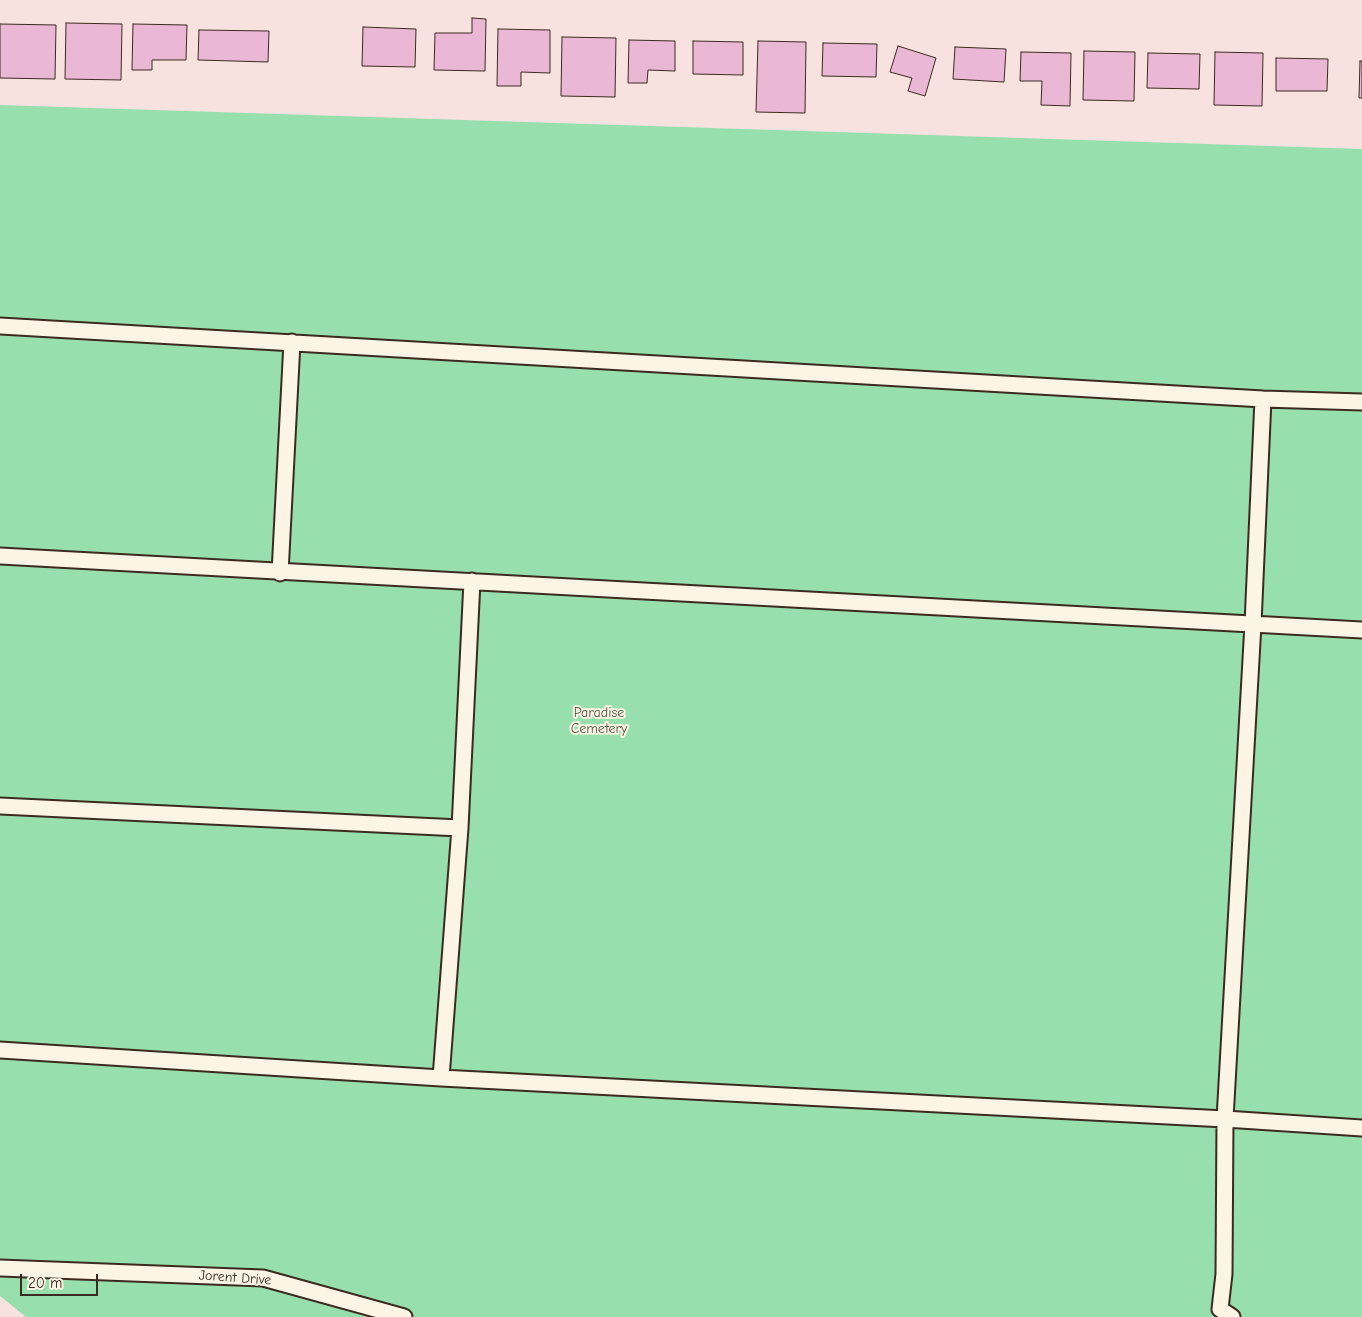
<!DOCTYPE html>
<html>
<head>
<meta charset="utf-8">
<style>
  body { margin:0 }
  #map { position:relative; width:1362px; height:1317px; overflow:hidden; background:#f7e2e0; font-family:"Comic Neue",sans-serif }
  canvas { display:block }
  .scale { position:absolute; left:20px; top:1274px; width:78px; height:22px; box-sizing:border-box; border:2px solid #3b2a1e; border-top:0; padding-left:6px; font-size:15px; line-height:18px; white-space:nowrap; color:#3b2a1e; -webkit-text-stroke:4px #fcf5e5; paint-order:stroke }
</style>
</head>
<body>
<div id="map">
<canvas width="1362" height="1317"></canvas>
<div class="scale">20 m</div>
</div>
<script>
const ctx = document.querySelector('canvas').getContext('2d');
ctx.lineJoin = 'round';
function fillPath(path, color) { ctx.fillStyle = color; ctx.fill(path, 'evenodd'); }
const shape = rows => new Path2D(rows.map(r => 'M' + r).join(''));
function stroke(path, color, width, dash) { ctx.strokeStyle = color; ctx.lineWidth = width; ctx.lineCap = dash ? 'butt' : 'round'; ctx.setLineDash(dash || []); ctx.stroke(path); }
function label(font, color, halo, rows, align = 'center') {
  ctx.font = font + ' "Comic Neue",sans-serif'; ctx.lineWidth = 4; ctx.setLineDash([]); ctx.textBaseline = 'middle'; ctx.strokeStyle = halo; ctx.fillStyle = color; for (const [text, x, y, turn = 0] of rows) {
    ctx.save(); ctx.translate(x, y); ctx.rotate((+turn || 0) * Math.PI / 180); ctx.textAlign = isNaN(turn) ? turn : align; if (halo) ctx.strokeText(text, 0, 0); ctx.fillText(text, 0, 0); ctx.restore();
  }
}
const green = shape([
  [0,105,1362,149,1362,1317,26,1317,0,1296]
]);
const building = shape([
  [472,18,486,19,485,71,434,70,435,33,472,33,472,18],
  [66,23,122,24,121,80,65,79,66,23],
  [0,24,56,25,55,79,0,78,0,24],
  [133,24,187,25,186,60,152,60,152,70,132,70,133,24],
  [363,27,416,29,415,67,362,66,363,27],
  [498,29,550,30,550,73,521,72,521,86,497,86,498,29],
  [199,30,269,31,268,62,198,60,199,30],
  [562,37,616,38,615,97,561,96,562,37],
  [629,40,675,41,675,71,648,70,647,83,628,83,629,40],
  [693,41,743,42,743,75,693,74,693,41],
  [758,41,806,42,805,113,756,112,758,41],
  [823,43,877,44,876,77,822,76,823,43],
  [898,46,936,58,925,96,908,91,912,78,890,72,898,46],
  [955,47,1006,49,1004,82,953,79,955,47],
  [1084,51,1135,52,1134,101,1083,100,1084,51],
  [1021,52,1071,53,1070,106,1041,105,1042,81,1020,81,1021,52],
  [1215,52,1263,53,1262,106,1214,105,1215,52],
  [1148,53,1200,54,1199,89,1147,88,1148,53],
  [1276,58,1328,59,1327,91,1276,91,1276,58],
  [1360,61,1362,61,1362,98,1359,98,1360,61]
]);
const lane = shape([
  [0,326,1263,399,1362,402],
  [0,556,1362,630],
  [280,573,292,342],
  [0,806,460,828],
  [0,1050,441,1078,1225,1119,1362,1128],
  [441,1078,460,828,472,581],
  [0,1268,263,1278,404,1317],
  [1232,1317,1220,1309,1224,1274,1225,1119,1253,624,1263,399]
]);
const parkNames = [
  ["Paradise",599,713],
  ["Cemetery",599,729]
];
const streetNames = [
  ["Jorent Drive",235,1278,4]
];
fillPath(green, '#98dfae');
fillPath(building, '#eab7d5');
stroke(building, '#3b2a1e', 1);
stroke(lane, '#3b2a1e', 19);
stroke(lane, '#fcf5e5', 15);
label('14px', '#525742', '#fcf5e5', parkNames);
label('14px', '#3b2a1e', '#fcf5e5', streetNames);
</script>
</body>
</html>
